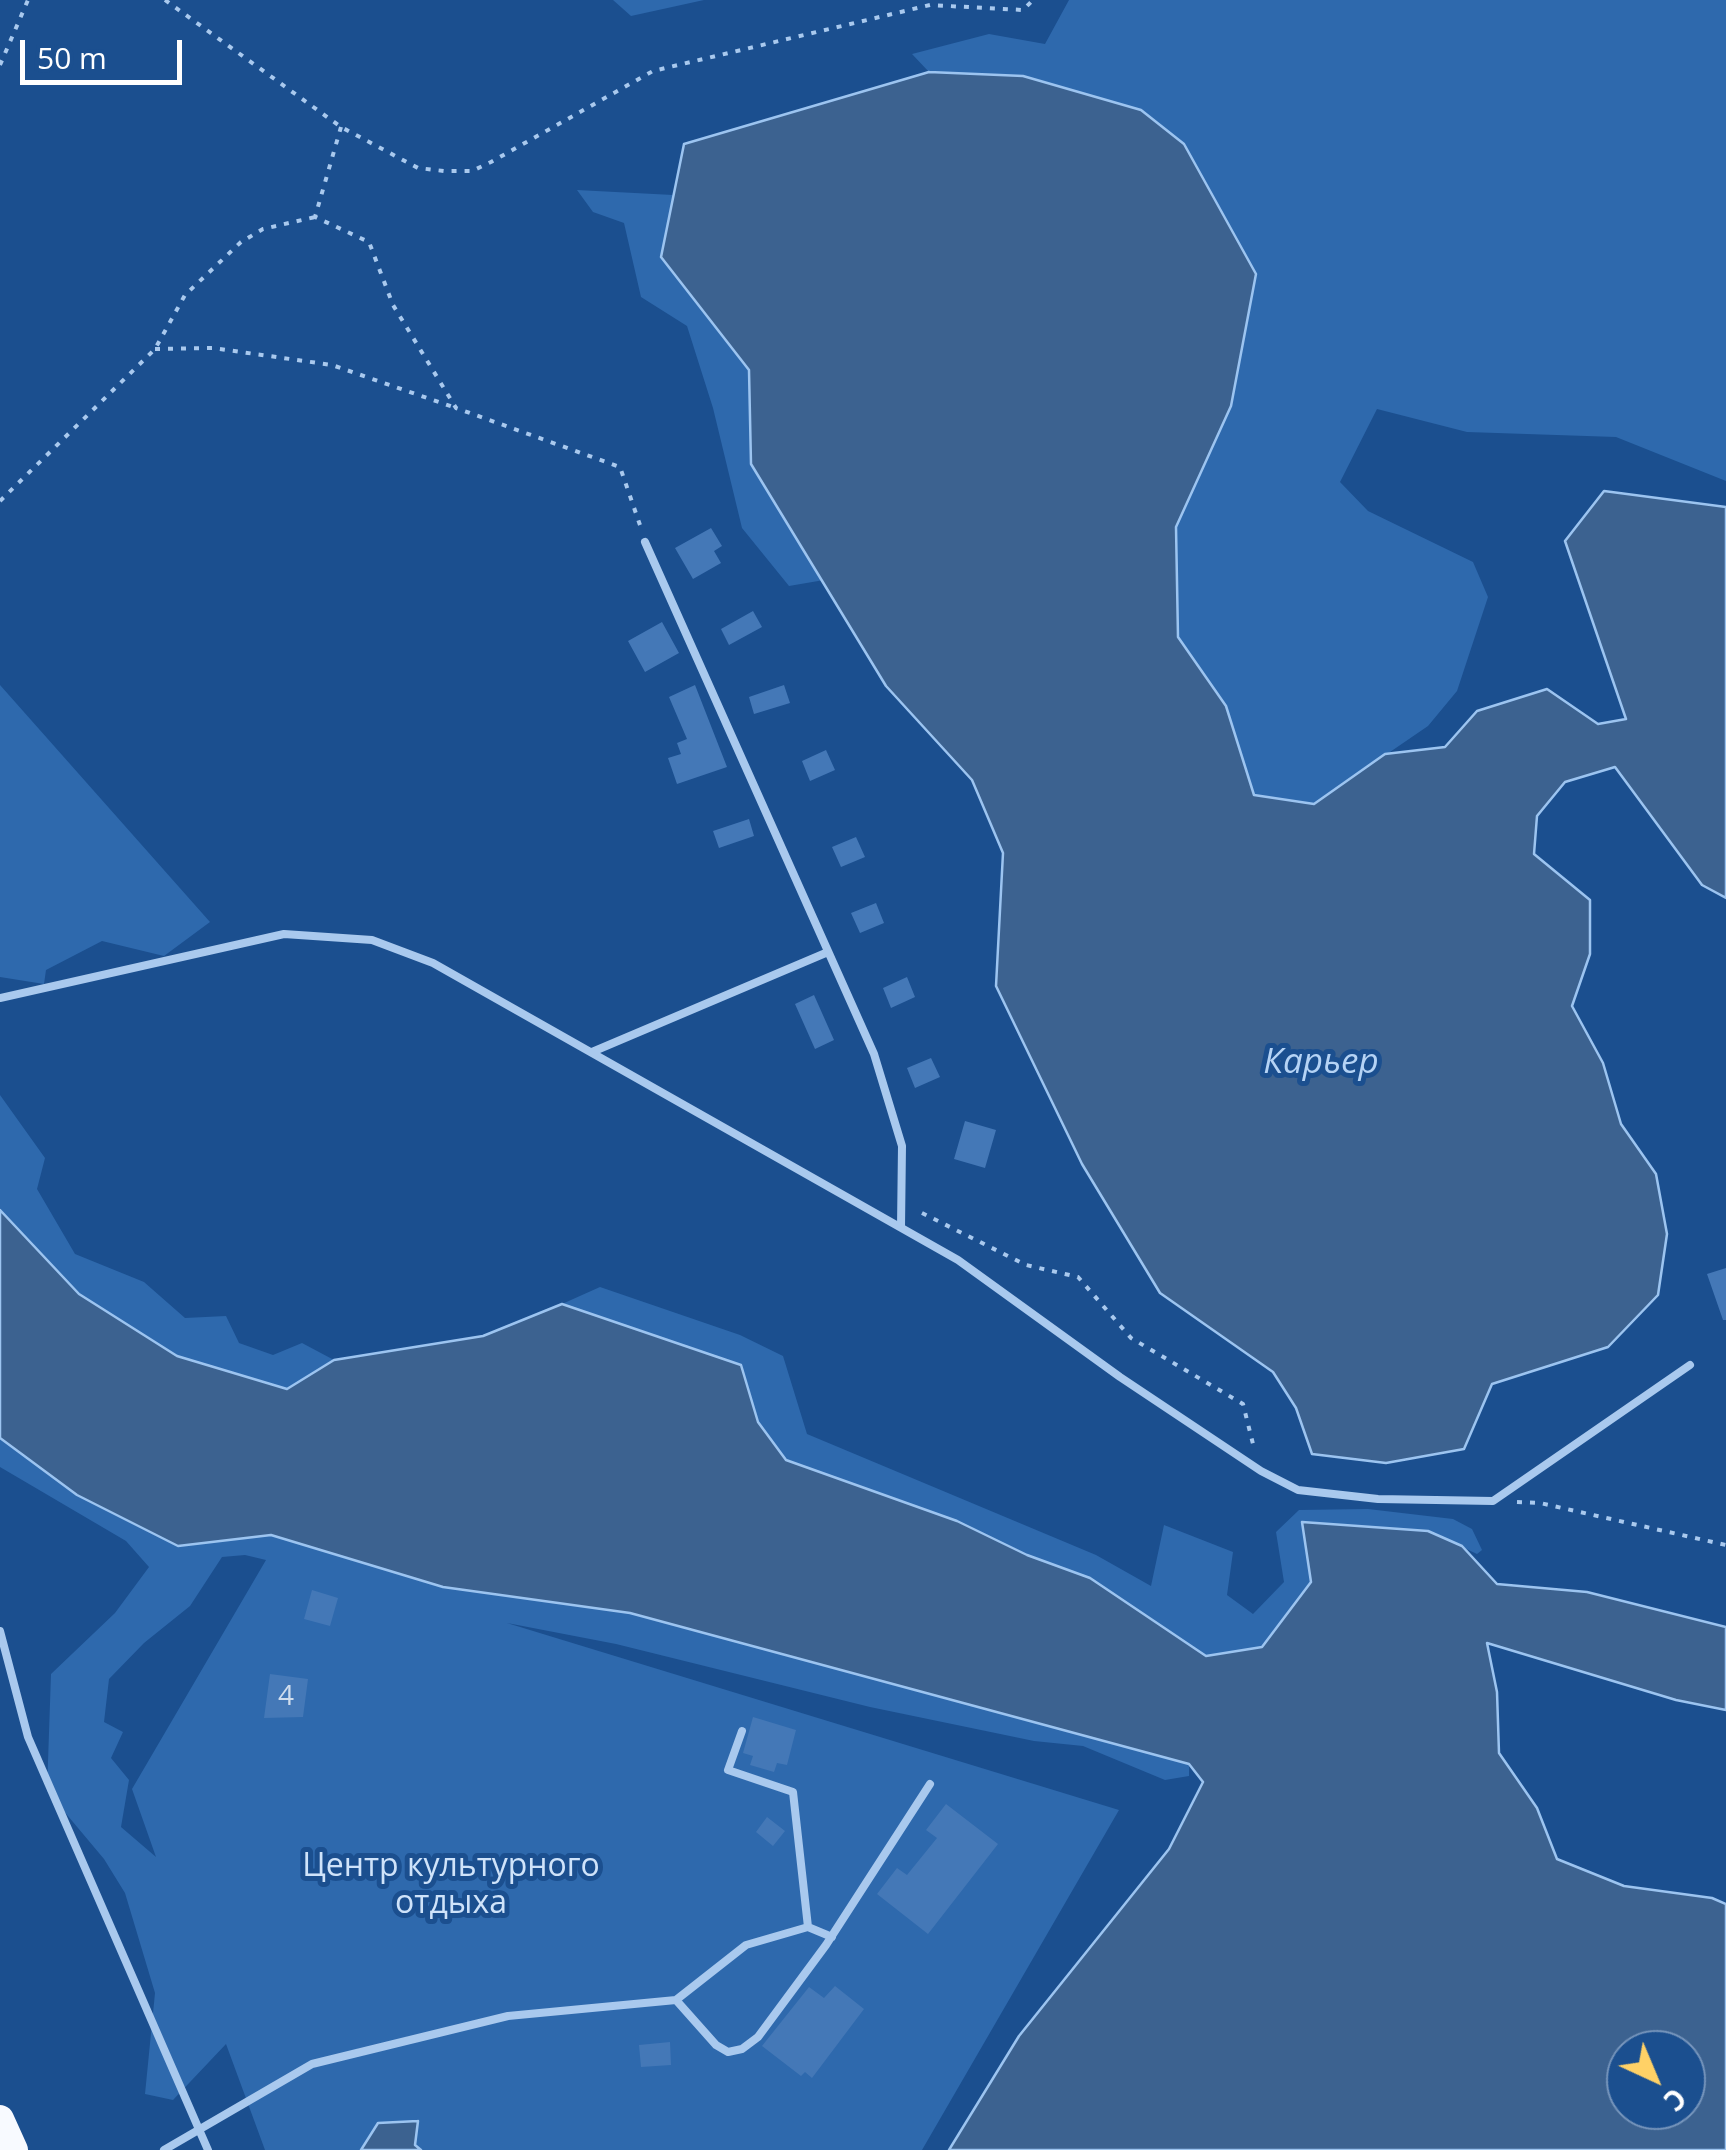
<!DOCTYPE html>
<html>
<head>
<meta charset="utf-8">
<style>
  body { margin:0 }
  #map { position:relative; width:1726px; height:2150px; overflow:hidden; background:#1b4f8f; font-family:"Open Sans",sans-serif }
  canvas { display:block }
  .north { position:absolute; left:1606px; top:2030px; width:100px; height:100px; box-sizing:border-box; background:#1b4f8f; border:2px solid #7695bc; border-radius:50%; rotate:136deg; font-size:28px; font-weight:700; line-height:40px; text-align:center; color:#fff }
  .north::after { content:''; display:block; margin:auto; width:35px; height:45px; background:#ffd166; clip-path:polygon(50% 0,100% 100%,50% 72%,0 100%) }
  .scale { position:absolute; left:20px; top:40px; width:162px; height:45px; box-sizing:border-box; border:5px solid #fff; border-top:0; padding-left:12px; font-size:30px; line-height:35px; white-space:nowrap; color:#fff; -webkit-text-stroke:8px #1b4f8f; paint-order:stroke }
</style>
</head>
<body>
<div id="map">
<canvas width="1726" height="2150"></canvas>
<div class="north">С</div>
<div class="scale">50 m</div>
</div>
<script>
const ctx = document.querySelector('canvas').getContext('2d');
ctx.lineJoin = 'round';
function fillPath(path, color) { ctx.fillStyle = color; ctx.fill(path, 'evenodd'); }
const shape = rows => new Path2D(rows.map(r => 'M' + r).join(''));
function stroke(path, color, width, dash) { ctx.strokeStyle = color; ctx.lineWidth = width; ctx.lineCap = dash ? 'butt' : 'round'; ctx.setLineDash(dash || []); ctx.stroke(path); }
function label(font, color, halo, rows, align = 'center') {
  ctx.font = font + ' "Open Sans",sans-serif'; ctx.lineWidth = 10; ctx.setLineDash([]); ctx.textBaseline = 'middle'; ctx.strokeStyle = halo; ctx.fillStyle = color; for (const [text, x, y, turn = 0] of rows) {
    ctx.save(); ctx.translate(x, y); ctx.rotate((+turn || 0) * Math.PI / 180); ctx.textAlign = isNaN(turn) ? turn : align; if (halo) ctx.strokeText(text, 0, 0); ctx.fillText(text, 0, 0); ctx.restore();
  }
}
const green = shape([
  [613,0,704,0,631,16],
  [1069,0,1726,0,1726,481,1616,437,1467,432,1377,409,1340,482,1368,511,1473,562,1488,597,1457,691,1428,726,1314,804,1254,795,1226,706,1178,637,1176,527,1231,406,1023,76,929,72,912,54,989,34,1045,44],
  [577,190,673,195,661,257,749,370,751,464,824,580,789,586,742,528,713,408,687,326,641,297,624,223,593,212],
  [0,685,210,922,164,956,102,941,46,970,44,984,0,977],
  [0,1095,45,1158,37,1189,75,1254,144,1282,185,1318,226,1316,239,1343,273,1355,302,1343,334,1360,288,1389,177,1356,79,1294,0,1210],
  [600,1287,740,1335,783,1356,807,1434,1096,1555,1151,1586,1164,1525,1233,1552,1227,1595,1253,1614,1284,1582,1276,1532,1299,1510,1368,1509,1453,1519,1472,1529,1482,1550,1477,1554,1428,1531,1302,1523,1311,1581,1262,1647,1206,1656,1090,1578,1027,1555,957,1521,786,1460,758,1422,741,1365,562,1304],
  [0,1438,77,1495,178,1546,271,1535,443,1587,630,1613,1163,1756,1189,1764,1189,1776,1165,1780,1083,1746,1034,1741,870,1707,616,1644,507,1623,1119,1810,922,2150,265,2150,226,2044,173,2100,145,2094,155,1993,125,1893,104,1859,47,1791,51,1674,115,1613,149,1567,126,1541,0,1467],
  [245,1555,266,1560,132,1789,156,1857,121,1827,129,1780,111,1758,123,1732,104,1722,109,1679,144,1643,190,1606,222,1557]
]);
const water = shape([
  [929,72,1023,76,1141,110,1184,144,1256,274,1231,406,1176,527,1178,637,1226,706,1254,795,1314,804,1385,754,1445,747,1477,711,1547,689,1598,724,1626,719,1565,541,1604,491,1726,507,1726,898,1702,885,1615,767,1565,782,1537,816,1534,854,1590,900,1590,954,1572,1006,1603,1063,1621,1124,1656,1174,1667,1234,1658,1295,1608,1347,1492,1384,1464,1449,1386,1463,1312,1454,1296,1408,1273,1372,1160,1293,1082,1164,996,986,1003,853,972,780,886,686,751,464,749,370,661,257,684,144,929,72],
  [0,1210,79,1294,177,1356,287,1389,334,1360,483,1336,562,1304,741,1365,758,1422,786,1460,957,1521,1027,1555,1090,1578,1206,1656,1262,1647,1311,1582,1302,1522,1428,1531,1462,1546,1497,1584,1587,1592,1726,1627,1726,1710,1676,1700,1487,1643,1497,1692,1499,1753,1537,1808,1557,1859,1624,1886,1712,1898,1726,1904,1726,2150,949,2150,1019,2036,1169,1849,1203,1782,1189,1764,630,1613,443,1587,271,1535,178,1546,77,1495,0,1438,0,1210],
  [1626,2050,1686,2050,1686,2110,1626,2110,1626,2050],
  [418,2121,415,2145,421,2150,361,2150,378,2123,418,2121]
]);
const building = shape([
  [711,528,722,546,714,551,721,563,693,579,675,548],
  [753,611,762,627,729,645,721,629],
  [662,622,679,653,645,672,628,641],
  [695,685,727,767,677,784,668,758,681,754,677,743,687,739,669,697],
  [784,685,790,703,754,714,749,697],
  [826,750,835,770,810,781,802,761],
  [749,819,754,836,719,848,713,831],
  [856,837,865,857,841,867,832,847],
  [876,903,884,923,860,933,851,913],
  [907,977,915,997,891,1008,883,988],
  [814,995,834,1040,815,1049,795,1004],
  [931,1058,940,1077,915,1088,907,1068],
  [965,1121,996,1130,985,1168,954,1159],
  [1726,1268,1726,1320,1723,1320,1707,1274],
  [312,1590,338,1598,330,1626,304,1619],
  [270,1674,308,1679,303,1717,264,1718],
  [753,1717,796,1730,787,1765,777,1763,774,1772,750,1765,753,1756,743,1753],
  [946,1804,998,1844,928,1934,877,1894,897,1868,907,1875,937,1838,926,1830],
  [767,1817,785,1831,773,1846,756,1832],
  [835,1986,864,2009,812,2078,805,2072,801,2076,762,2046,809,1987,824,1998],
  [670,2042,671,2065,641,2067,639,2045]
]);
const path = shape([
  [165,0,341,127,418,168,444,171,472,171,491,162,653,71,930,5,1023,10,1033,0],
  [0,65,28,0],
  [341,127,315,217,369,242,393,305,456,408,620,467,641,528],
  [155,349,213,348,332,365,456,408],
  [0,501,155,349,185,295,241,242,263,229,315,217],
  [922,1213,1026,1265,1078,1277,1131,1338,1243,1404,1254,1448],
  [1517,1502,1540,1503,1726,1545]
]);
const service = shape([
  [645,542,874,1054,902,1146,901,1227],
  [0,998,284,934,372,940,433,963,958,1260,1120,1377,1261,1471,1298,1490,1378,1499,1493,1501,1690,1365],
  [592,1052,828,952],
  [0,1631,28,1737,208,2150],
  [742,1731,728,1770,793,1792,808,1927],
  [676,2000,746,1945,808,1927,832,1937],
  [164,2150,312,2064,508,2016,676,2000,716,2045,728,2052,742,2049,758,2037,826,1945,930,1784]
]);
const trunk = shape([
  [0,2119,14,2150]
]);
const numberNames = [
  ["4",286,1697]
];
const parkNames = [
  ["Центр культурного",451,1867],
  ["отдыха",451,1904]
];
const waterNames = [
  ["Карьер",1321,1063]
];
fillPath(green, '#2e69ad');
fillPath(water, '#3c6290');
stroke(water, '#9cc4f0', 2.5);
fillPath(building, '#4478b7');
stroke(path, '#a9c9ee', 4, [5, 8]);
stroke(service, '#a9c9ee', 8);
stroke(trunk, '#f8faff', 28);
label('28px', '#d0dded', null, numberNames);
label('32px', '#cfe3fa', '#1b4f8f', parkNames);
label('italic 35px', '#b5d3f5', '#1b4f8f', waterNames);
</script>
</body>
</html>
